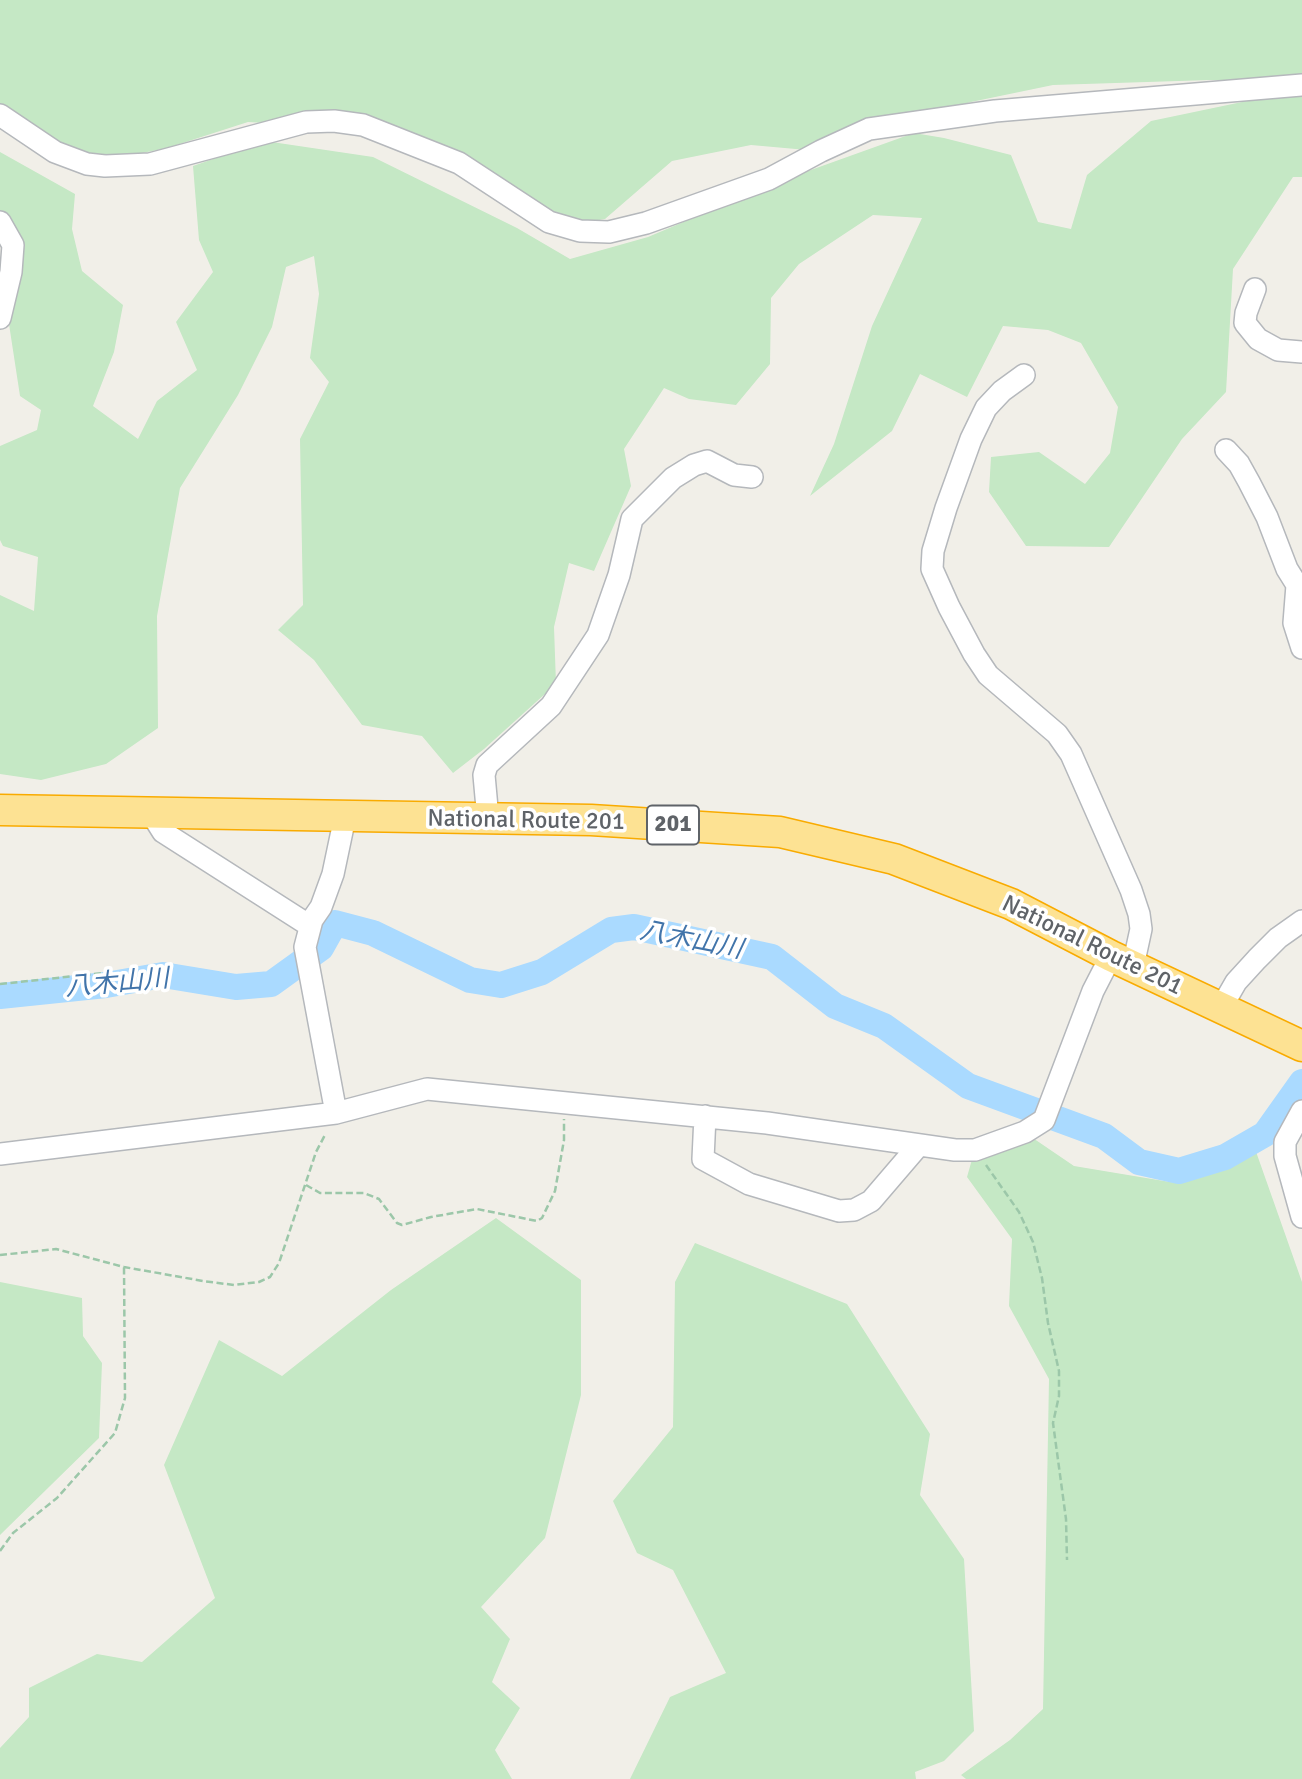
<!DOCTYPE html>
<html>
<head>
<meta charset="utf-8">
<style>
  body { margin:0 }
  canvas { display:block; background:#f1efe8 }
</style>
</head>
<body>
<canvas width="1302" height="1779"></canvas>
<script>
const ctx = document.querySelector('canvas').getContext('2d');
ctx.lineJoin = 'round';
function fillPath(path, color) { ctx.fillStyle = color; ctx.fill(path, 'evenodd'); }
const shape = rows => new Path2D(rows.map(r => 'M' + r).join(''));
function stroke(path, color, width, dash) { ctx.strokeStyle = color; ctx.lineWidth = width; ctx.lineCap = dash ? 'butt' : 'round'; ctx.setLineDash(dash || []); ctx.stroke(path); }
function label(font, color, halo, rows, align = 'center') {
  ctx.font = font + ' Signika,"Noto Sans JP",sans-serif'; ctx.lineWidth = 7; ctx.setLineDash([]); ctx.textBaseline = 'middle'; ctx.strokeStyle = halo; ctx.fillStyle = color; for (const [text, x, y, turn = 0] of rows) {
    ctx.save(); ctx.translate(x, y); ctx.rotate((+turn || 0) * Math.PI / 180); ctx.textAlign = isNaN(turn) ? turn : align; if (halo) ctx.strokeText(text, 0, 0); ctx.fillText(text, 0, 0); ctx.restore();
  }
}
const green = shape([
  [0,0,1302,0,1302,82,1210,80,1053,85,971,102,867,130,807,150,751,145,672,161,605,219,558,227,389,130,248,122,167,148,88,164,0,126],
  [1302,95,1302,177,1293,177,1233,269,1226,392,1182,439,1109,547,1026,546,989,492,991,457,1039,452,1085,484,1110,453,1118,407,1081,343,1048,330,1003,326,967,397,920,374,892,431,810,496,834,444,872,326,922,218,873,215,799,264,771,298,770,364,736,405,689,399,664,388,624,449,631,486,594,571,569,563,554,627,556,684,484,749,453,773,422,736,362,725,314,660,278,630,303,605,300,439,329,382,310,358,319,294,314,256,286,267,272,327,238,395,180,488,157,616,158,728,106,764,41,780,0,774,0,595,34,611,38,557,3,546,0,540,0,446,37,430,41,410,20,396,5,298,7,245,0,239,0,152,75,194,72,229,82,271,123,305,114,352,93,406,138,439,157,401,197,370,176,322,213,272,199,240,193,166,265,141,373,157,517,228,570,259,648,237,783,180,914,133,944,138,1011,155,1038,222,1071,229,1087,175,1151,121,1266,97],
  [1024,1132,1074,1166,1176,1183,1254,1146,1302,1282,1302,1779,966,1779,961,1775,1010,1740,1043,1709,1049,1379,1009,1306,1012,1239,967,1177,973,1156],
  [496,1218,581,1280,581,1395,545,1538,481,1607,510,1639,492,1682,520,1708,495,1750,512,1779,0,1779,0,1748,29,1717,29,1688,97,1654,142,1662,215,1598,164,1465,219,1340,282,1376,391,1290],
  [695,1243,847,1304,930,1434,920,1495,964,1559,974,1731,944,1761,915,1772,916,1779,630,1779,670,1697,726,1673,673,1570,637,1553,613,1501,673,1427,675,1282],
  [0,1282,82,1298,83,1336,102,1363,99,1438,0,1535]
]);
const river = shape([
  [0,996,106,985,163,975,236,987,271,984,321,948,335,923,373,933,470,980,501,985,542,972,611,930,634,927,772,957,835,1006,884,1026,968,1086,1104,1136,1139,1162,1179,1171,1225,1157,1265,1134,1302,1082]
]);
const path = shape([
  [0,984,113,972],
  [986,1165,1019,1212,1033,1242,1042,1278,1048,1323,1059,1371,1059,1396,1053,1423,1066,1519,1067,1560],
  [306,1185,320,1193,364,1193,379,1199,397,1223,402,1225,431,1217,477,1209,537,1221,542,1218,555,1191,564,1140,564,1119],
  [0,1255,56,1249,124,1267,203,1281,234,1285,259,1282,270,1277,279,1263,316,1152,326,1133],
  [0,1551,13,1533,57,1498,115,1433,125,1398,124,1267]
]);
const minor = shape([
  [0,115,55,152,87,164,105,166,150,164,306,122,334,121,363,125,459,163,549,222,580,231,609,232,646,223,769,179,821,151,869,129,995,111,1302,85],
  [0,222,13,245,11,272,0,318],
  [1255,289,1246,313,1245,323,1258,339,1278,350,1302,352],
  [1024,375,1002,391,986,408,971,439,946,508,933,551,932,569,949,607,974,654,988,675,1057,734,1071,754,1131,890,1139,914,1141,929,1133,966],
  [1226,450,1239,464,1249,482,1267,517,1287,569,1297,585,1294,623,1302,648],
  [151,813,163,832,310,926],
  [488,819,484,775,487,765,551,706,598,635,619,575,632,519,673,478,694,465,707,461,734,475,752,477],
  [1221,1008,1236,982,1257,959,1278,938,1302,921],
  [1302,1111,1285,1142,1285,1156,1302,1217],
  [336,1113,305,947,312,920,321,907,333,874,345,817],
  [705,1116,703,1159,749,1184,839,1211,854,1210,871,1201,919,1145],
  [0,1154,336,1113,427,1089,767,1123,955,1150,975,1150,1025,1132,1044,1120,1093,991,1111,956]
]);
const highway = shape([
  [0,810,591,820,780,832,894,859,1011,904,1111,956,1302,1046]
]);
const shields = [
  [673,825,52]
];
const shieldNames = [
  ["201",673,825]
];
const streetNames = [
  ["National Route 201",526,821,1],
  ["National Route 201",1092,946,26]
];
const waterNames = [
  ["八木山川",691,941,11],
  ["八木山川",117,984,-5]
];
fillPath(green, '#c5e8c5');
stroke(river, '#aadaff', 26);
stroke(minor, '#b5b8bc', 24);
stroke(highway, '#f9ab00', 33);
stroke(path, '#9cc7a9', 2.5, [7, 3.5]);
stroke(minor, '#fff', 21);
stroke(highway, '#fde293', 30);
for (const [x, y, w] of shields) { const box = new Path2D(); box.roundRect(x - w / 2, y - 19.5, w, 39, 5); ctx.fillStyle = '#fff'; ctx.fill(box); stroke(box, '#5f6368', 2); }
label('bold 23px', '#5f6368', null, shieldNames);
label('24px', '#5f6368', '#fff', streetNames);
label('italic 26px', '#4174aa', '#fff', waterNames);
</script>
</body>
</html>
